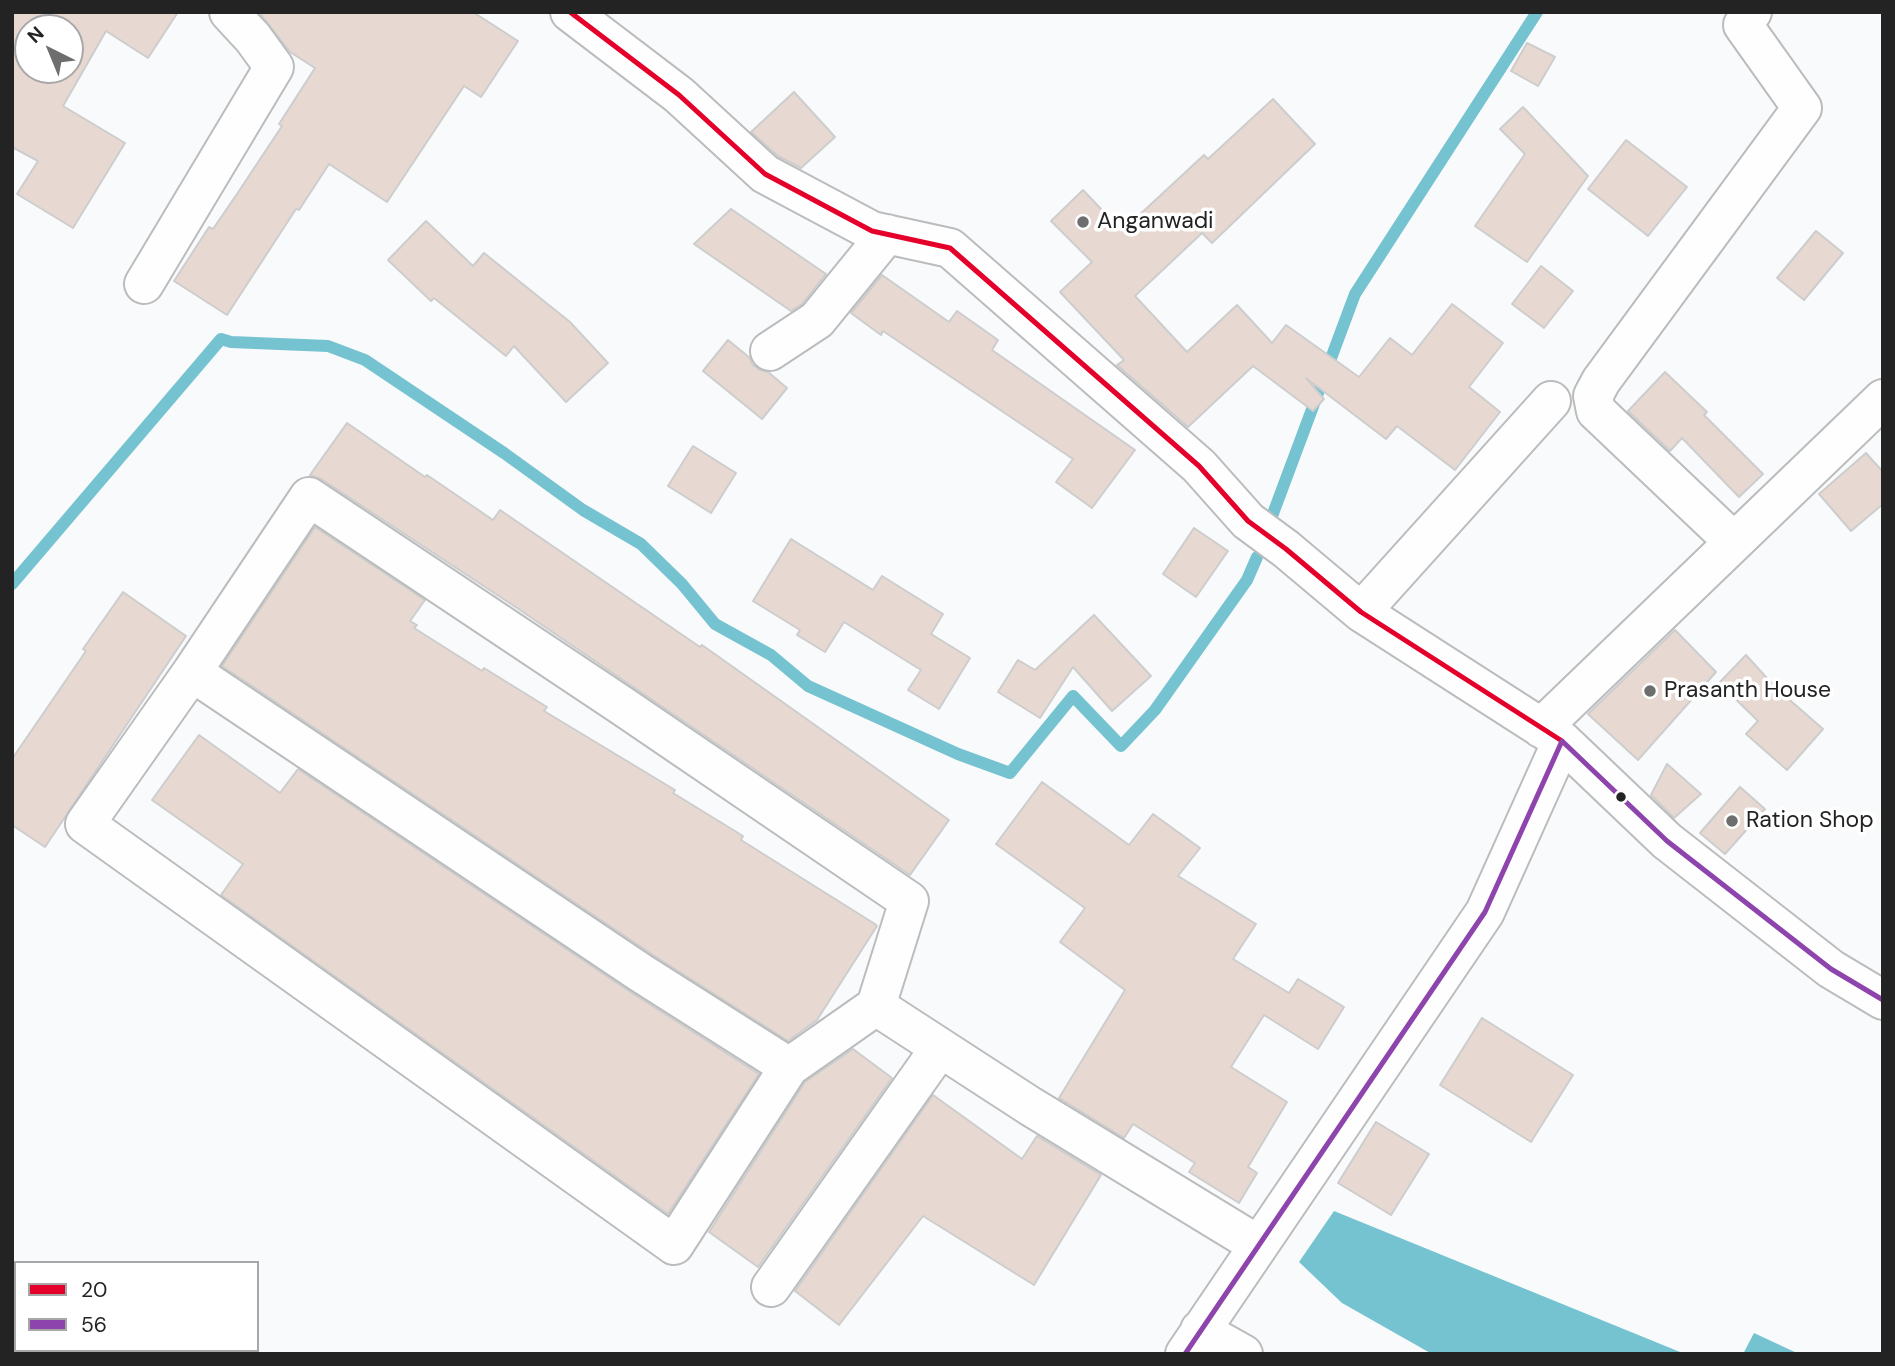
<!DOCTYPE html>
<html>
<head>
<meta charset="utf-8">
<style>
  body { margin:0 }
  #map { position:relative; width:1895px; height:1366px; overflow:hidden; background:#f9fafb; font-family:"DM Sans",sans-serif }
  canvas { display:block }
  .frame { position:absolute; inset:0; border:14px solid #232324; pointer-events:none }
  .legend { position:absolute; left:14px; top:1261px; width:245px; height:91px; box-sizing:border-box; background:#fff; border:2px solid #a7a7a7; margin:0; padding:9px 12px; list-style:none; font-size:21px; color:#232324 }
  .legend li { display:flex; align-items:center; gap:14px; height:35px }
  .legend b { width:35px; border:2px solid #a7a7a7 }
  .north { position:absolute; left:14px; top:14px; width:70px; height:70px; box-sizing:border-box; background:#fff; border:2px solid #a7a7a7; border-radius:50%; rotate:317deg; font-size:19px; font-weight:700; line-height:28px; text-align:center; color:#232324 }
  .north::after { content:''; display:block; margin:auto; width:24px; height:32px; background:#6e6e6f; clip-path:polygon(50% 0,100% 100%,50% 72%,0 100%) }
</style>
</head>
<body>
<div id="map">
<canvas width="1895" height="1366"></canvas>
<div class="frame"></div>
<ul class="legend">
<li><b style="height:9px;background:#e4002b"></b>20</li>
<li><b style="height:9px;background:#8e44ad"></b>56</li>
</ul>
<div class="north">N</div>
</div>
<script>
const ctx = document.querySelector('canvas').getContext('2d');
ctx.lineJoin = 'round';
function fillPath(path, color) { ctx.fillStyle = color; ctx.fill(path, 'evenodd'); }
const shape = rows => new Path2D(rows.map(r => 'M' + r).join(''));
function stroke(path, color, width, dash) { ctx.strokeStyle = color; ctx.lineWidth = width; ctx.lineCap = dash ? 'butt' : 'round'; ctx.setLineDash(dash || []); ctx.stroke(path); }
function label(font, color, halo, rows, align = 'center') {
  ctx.font = font + ' "DM Sans",sans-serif'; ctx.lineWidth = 7; ctx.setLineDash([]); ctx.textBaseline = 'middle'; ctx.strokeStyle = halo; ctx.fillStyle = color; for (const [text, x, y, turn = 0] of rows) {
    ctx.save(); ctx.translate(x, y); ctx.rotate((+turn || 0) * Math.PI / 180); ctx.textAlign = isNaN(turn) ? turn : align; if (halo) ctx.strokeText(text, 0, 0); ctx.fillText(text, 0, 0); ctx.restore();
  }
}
const water = shape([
  [1334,1211,1685,1354,1432,1354,1342,1303,1299,1262],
  [1754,1333,1799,1354,1743,1354]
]);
const stream = shape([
  [1271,519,1355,294,1537,12],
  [12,584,221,339,231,342,328,346,365,360,504,453,583,510,641,544,682,584,715,624,771,655,808,686,958,754,1010,773,1073,696,1121,746,1155,710,1247,580,1257,557]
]);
const building = shape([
  [12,12,178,12,148,58,106,31,63,106,125,143,73,228,17,194,38,161,12,147,12,12],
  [28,28,70,28,70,70,28,70,28,28],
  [259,12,473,12,518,41,481,97,464,86,387,202,329,164,299,210,296,209,227,315,174,281,209,227,213,229,239,191,282,126,279,124,315,68,290,52,259,12],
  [1527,43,1555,57,1538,86,1511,71,1527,43],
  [794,92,835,137,801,168,778,156,751,132,794,92],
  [1273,99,1315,144,1212,243,1202,233,1135,296,1187,352,1237,305,1272,343,1286,325,1359,377,1390,338,1412,355,1452,304,1503,343,1469,387,1500,412,1455,470,1397,426,1386,439,1306,378,1324,399,1313,411,1253,366,1188,427,1117,365,1124,360,1060,292,1092,262,1051,221,1083,190,1122,231,1204,155,1208,159,1273,99],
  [1523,107,1588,176,1527,262,1475,226,1525,154,1500,129,1523,107],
  [1626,140,1687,187,1648,236,1588,189,1626,140],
  [731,209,826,274,802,304,791,311,694,244,731,209],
  [426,221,473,266,484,253,570,322,608,363,566,402,514,346,506,356,434,298,431,301,388,260,426,221],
  [1816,231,1843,253,1804,300,1777,278,1816,231],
  [1541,266,1573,291,1544,328,1512,304,1541,266],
  [882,275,949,322,957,311,998,340,992,350,1135,450,1092,508,1056,482,1073,459,883,331,881,335,851,313,882,275],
  [728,340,750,358,752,364,760,370,768,372,787,388,762,419,703,371,728,340],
  [1665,372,1707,412,1704,415,1763,474,1739,497,1682,438,1670,451,1628,411,1665,372],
  [347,423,425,477,427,475,493,520,500,510,700,647,702,645,949,820,910,875,517,608,321,479,310,475,347,423],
  [693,446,736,473,711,513,668,486,693,446],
  [1866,453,1883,472,1883,504,1851,531,1819,494,1866,453],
  [315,527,425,600,410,621,417,625,414,628,482,671,484,668,547,707,544,711,675,790,673,793,743,836,741,840,875,924,877,926,817,1020,788,1041,653,955,222,666,315,527],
  [1194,528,1228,551,1196,597,1163,574,1194,528],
  [791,539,873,590,882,576,943,614,931,634,970,658,939,709,908,690,921,670,844,622,825,652,797,635,800,630,753,601,791,539],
  [123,592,186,636,45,847,12,825,12,759,86,651,83,649,123,592],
  [1094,615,1151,676,1112,711,1073,667,1040,718,998,692,1018,660,1035,670,1094,615],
  [1675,630,1716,672,1638,760,1588,714,1675,630],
  [1746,655,1776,688,1823,729,1787,770,1746,734,1758,721,1719,683,1746,655],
  [199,735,280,793,298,769,629,991,759,1074,668,1214,221,895,243,864,152,800,199,735],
  [1667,764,1701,794,1674,818,1651,795,1667,764],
  [1042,782,1129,845,1153,814,1200,848,1178,876,1256,924,1233,959,1289,993,1298,979,1344,1007,1318,1049,1264,1015,1231,1067,1287,1102,1248,1167,1257,1173,1239,1203,1189,1172,1195,1163,1133,1124,1124,1138,1059,1098,1125,990,1060,942,1085,908,996,844,1042,782],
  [1740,787,1765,809,1725,854,1700,833,1740,787],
  [1482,1018,1573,1075,1531,1142,1440,1085,1482,1018],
  [853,1049,892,1078,758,1267,709,1232,805,1082,853,1049],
  [933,1095,1022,1159,1037,1136,1101,1175,1034,1285,923,1216,839,1325,795,1291,933,1095],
  [1376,1122,1429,1154,1391,1215,1338,1183,1376,1122]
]);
const minor = shape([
  [570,12,679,95,765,174,872,231,950,248,1199,466,1248,521,1286,549,1361,612,1562,741],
  [144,284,274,67,253,38,229,12],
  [770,351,817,320,887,234],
  [1734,542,1596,411,1593,396,1601,381,1802,108,1743,25,1752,12],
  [1361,612,1551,401],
  [192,672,641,973,789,1067,876,1006],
  [1541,728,1883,399],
  [789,1067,674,1245,85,824,192,672,309,497,621,705,909,901,876,1006,1030,1106,1258,1245],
  [771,1287,940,1048],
  [12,1299,16,1300],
  [1200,1330,1243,1354],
  [155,1350,164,1354],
  [73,1354,75,1350],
  [1185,1354,1485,912,1562,741,1667,841,1831,969,1883,1000]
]);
const bus1 = shape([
  [570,12,679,95,765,174,872,231,950,248,1199,466,1248,521,1286,549,1361,612,1562,741]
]);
const bus2 = shape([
  [1185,1354,1485,912,1562,741,1667,841,1831,969,1883,1000]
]);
const markers = [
  [1083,222,7,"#6e6e6f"],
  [1650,691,7,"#6e6e6f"],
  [1621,797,6,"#232324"],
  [1732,821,7,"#6e6e6f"]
];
const poiNames = [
  ["Anganwadi",1097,222],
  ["Prasanth House",1664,691],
  ["Ration Shop",1746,821]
];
fillPath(water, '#75c3d0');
stroke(stream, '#75c3d0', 12);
fillPath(building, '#e7d9d2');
stroke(building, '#cdcdcd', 2);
stroke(minor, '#bbbcbd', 42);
stroke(minor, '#fefefe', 38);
stroke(bus1, '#e4002b', 5);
stroke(bus2, '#8e44ad', 5);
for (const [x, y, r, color] of markers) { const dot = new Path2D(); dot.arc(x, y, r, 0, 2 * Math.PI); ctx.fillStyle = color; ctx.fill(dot); stroke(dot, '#fff', 2.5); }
label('23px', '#232324', '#fff', poiNames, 'left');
</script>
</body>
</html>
